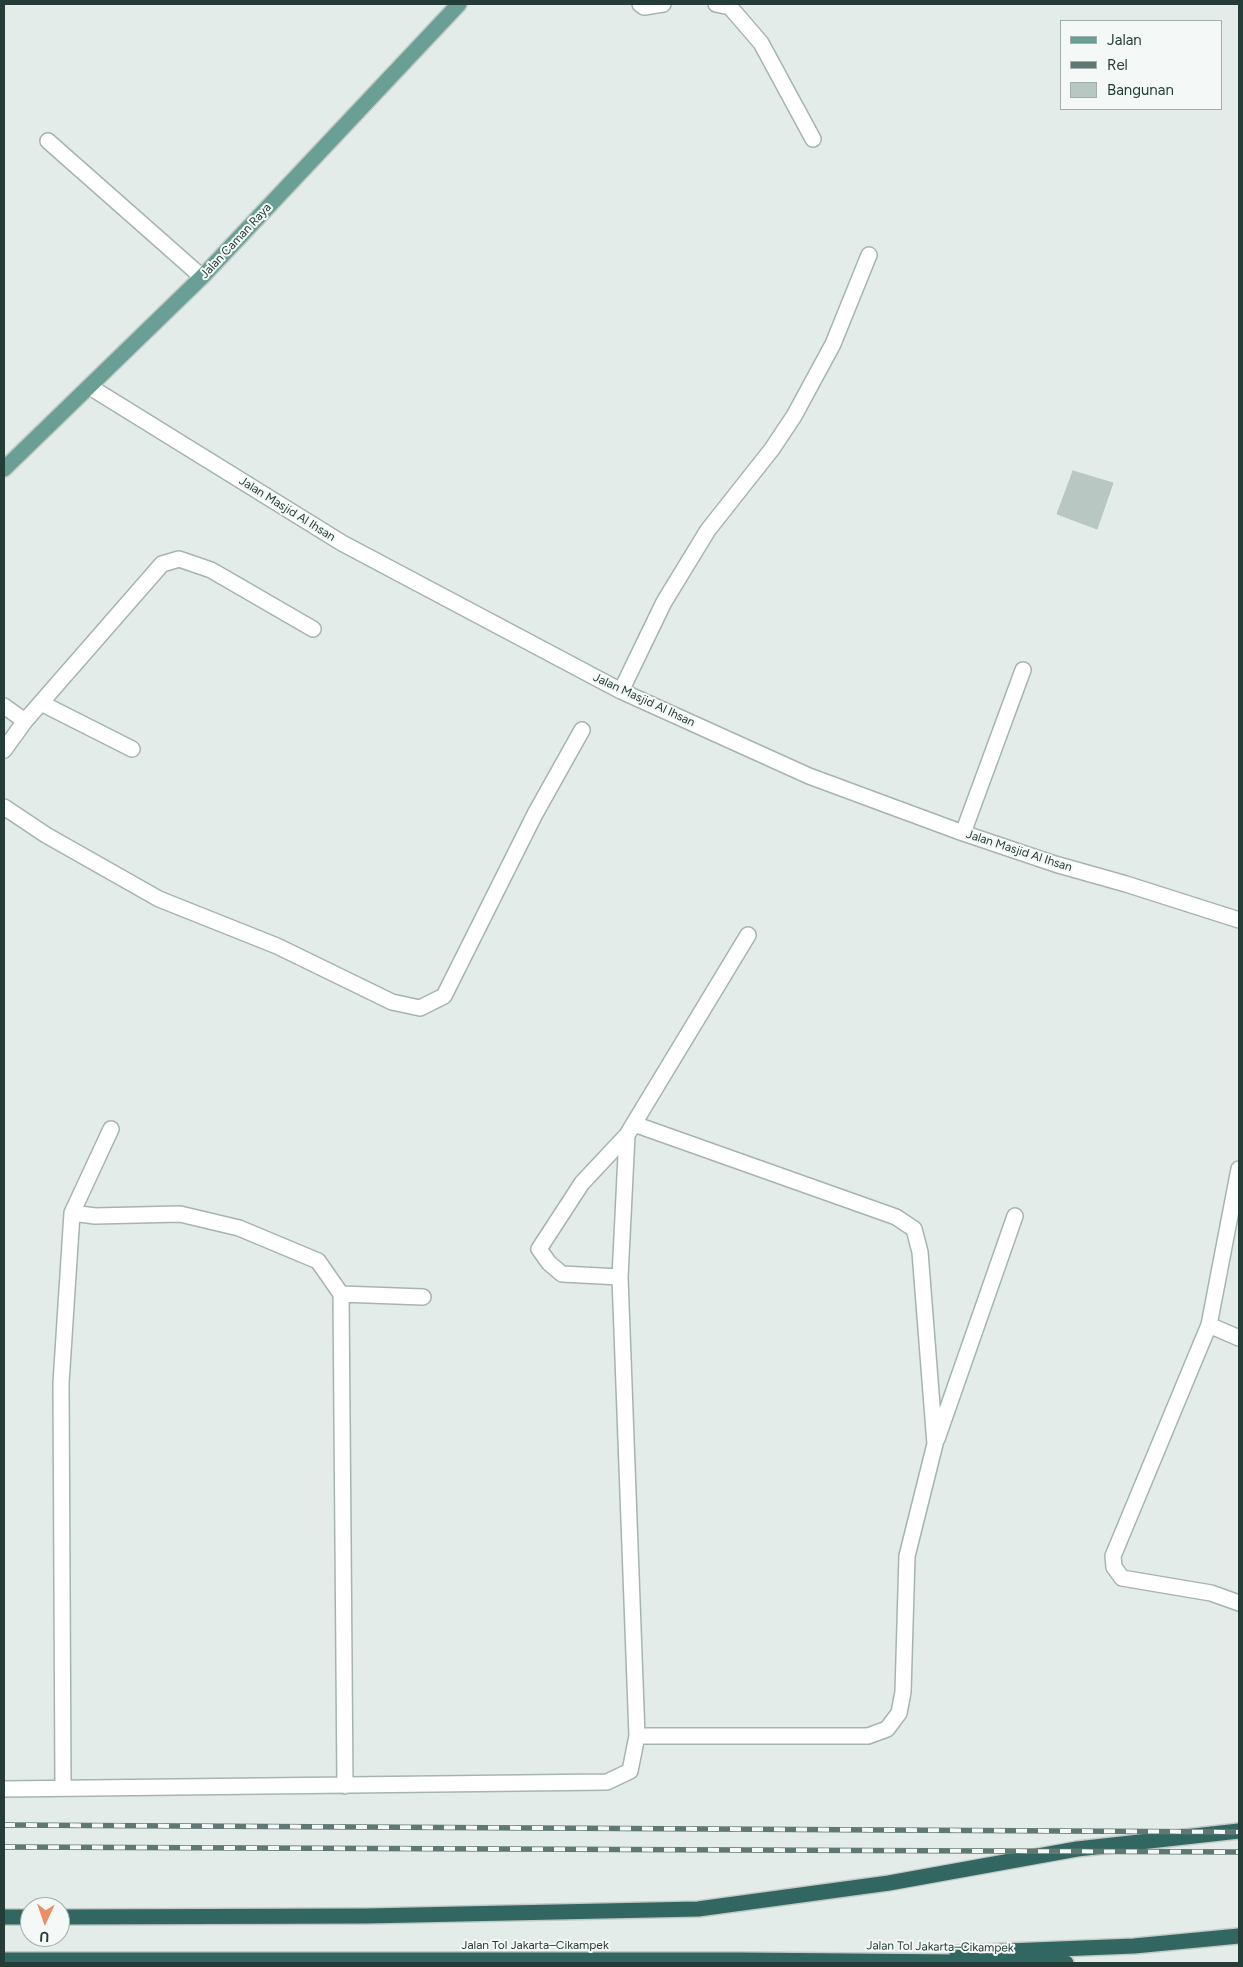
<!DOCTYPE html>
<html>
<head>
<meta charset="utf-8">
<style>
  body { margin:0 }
  #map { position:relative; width:1243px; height:1967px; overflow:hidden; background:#e3ece9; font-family:Figtree,sans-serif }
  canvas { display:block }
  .frame { position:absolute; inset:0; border:5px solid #243d38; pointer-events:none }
  .legend { position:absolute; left:1060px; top:20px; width:162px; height:90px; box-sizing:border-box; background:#f4f9f7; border:1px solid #a1aeab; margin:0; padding:6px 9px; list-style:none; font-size:15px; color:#243d38 }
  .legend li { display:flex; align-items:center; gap:10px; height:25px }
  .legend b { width:25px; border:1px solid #a1aeab }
  .north { position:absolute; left:20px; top:1897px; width:50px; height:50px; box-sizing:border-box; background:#f4f9f7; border:1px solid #a1aeab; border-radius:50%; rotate:183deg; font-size:14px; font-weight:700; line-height:20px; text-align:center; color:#243d38 }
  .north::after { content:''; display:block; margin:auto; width:18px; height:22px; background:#ea8f64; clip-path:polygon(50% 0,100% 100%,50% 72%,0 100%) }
</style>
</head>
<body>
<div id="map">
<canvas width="1243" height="1967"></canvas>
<div class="frame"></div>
<ul class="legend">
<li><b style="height:6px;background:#6a9f96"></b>Jalan</li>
<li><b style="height:6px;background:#5f7873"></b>Rel</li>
<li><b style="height:14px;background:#b9c7c2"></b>Bangunan</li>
</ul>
<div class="north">U</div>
</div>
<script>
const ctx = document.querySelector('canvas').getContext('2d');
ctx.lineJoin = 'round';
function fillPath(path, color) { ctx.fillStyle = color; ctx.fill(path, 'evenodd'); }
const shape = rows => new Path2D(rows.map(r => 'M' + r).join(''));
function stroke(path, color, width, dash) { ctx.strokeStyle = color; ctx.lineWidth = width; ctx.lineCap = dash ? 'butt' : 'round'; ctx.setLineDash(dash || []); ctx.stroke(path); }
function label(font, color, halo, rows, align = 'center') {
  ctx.font = font + ' Figtree,sans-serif'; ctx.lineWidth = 4; ctx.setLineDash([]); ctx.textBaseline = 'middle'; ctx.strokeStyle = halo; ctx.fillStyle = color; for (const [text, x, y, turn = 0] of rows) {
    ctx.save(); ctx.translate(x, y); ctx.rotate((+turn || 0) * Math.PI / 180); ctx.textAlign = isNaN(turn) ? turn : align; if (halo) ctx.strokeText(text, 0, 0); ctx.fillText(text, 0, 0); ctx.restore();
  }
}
const building = shape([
  [1073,471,1113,483,1097,529,1057,514,1073,471]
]);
const minor = shape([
  [640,4,644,7,663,4],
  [716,4,730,7,761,43,813,139],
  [48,141,202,277],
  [90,387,342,543,621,691,809,776,963,833,1055,864,1126,884,1239,920],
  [621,691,664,602,708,530,772,449,794,416,833,344,869,255],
  [41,703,132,749],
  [4,706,25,721],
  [4,750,25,721,162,564,179,559,211,570,313,629],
  [4,807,46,835,159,899,277,946,392,1002,420,1008,444,996,535,814,582,730],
  [963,833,1023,670],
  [1239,1169,1209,1325,1113,1556,1114,1567,1122,1578,1211,1593,1239,1603],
  [72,1213,95,1216,180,1214,239,1228,318,1261,341,1294,345,1786],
  [620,1277,562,1274,549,1263,539,1249,582,1183,627,1135],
  [341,1294,423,1297],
  [1209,1325,1239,1338],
  [937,1439,1015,1216],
  [637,1736,620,1277,627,1135,748,935],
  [63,1787,61,1383,72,1213,111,1129],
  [4,1789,607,1782,630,1771,637,1736,868,1736,887,1729,899,1713,903,1692,907,1556,935,1444,920,1252,914,1229,896,1217,634,1124]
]);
const major = shape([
  [4,469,202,277,459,4]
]);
const highway = shape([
  [4,1917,30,1917],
  [60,1917,366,1916,698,1909,889,1883,1077,1849,1239,1831],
  [957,1953,1134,1946,1239,1936],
  [4,1960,740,1960,1066,1963]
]);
const rail = shape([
  [4,1825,1239,1832],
  [4,1847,1239,1852]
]);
const streetNames = [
  ["Jalan Caman Raya",236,241,-47],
  ["Jalan Masjid Al Ihsan",287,509,32],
  ["Jalan Masjid Al Ihsan",644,700,25],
  ["Jalan Masjid Al Ihsan",1019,851,18],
  ["Jalan Tol Jakarta–Cikampek",535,1945],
  ["Jalan Tol Jakarta–Cikampek",940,1947,1]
];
fillPath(building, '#b9c7c2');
stroke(building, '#b6c6c0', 1);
stroke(minor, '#a6b4b0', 18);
stroke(major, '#c2c9c7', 18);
stroke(highway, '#c2c9c7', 18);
stroke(minor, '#fff', 15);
stroke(major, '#6a9f96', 15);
stroke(highway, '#316760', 15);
stroke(rail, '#5f7873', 5.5);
stroke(rail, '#f4f9f7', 4, [11]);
label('12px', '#243d38', '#f4f9f7', streetNames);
</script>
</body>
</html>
